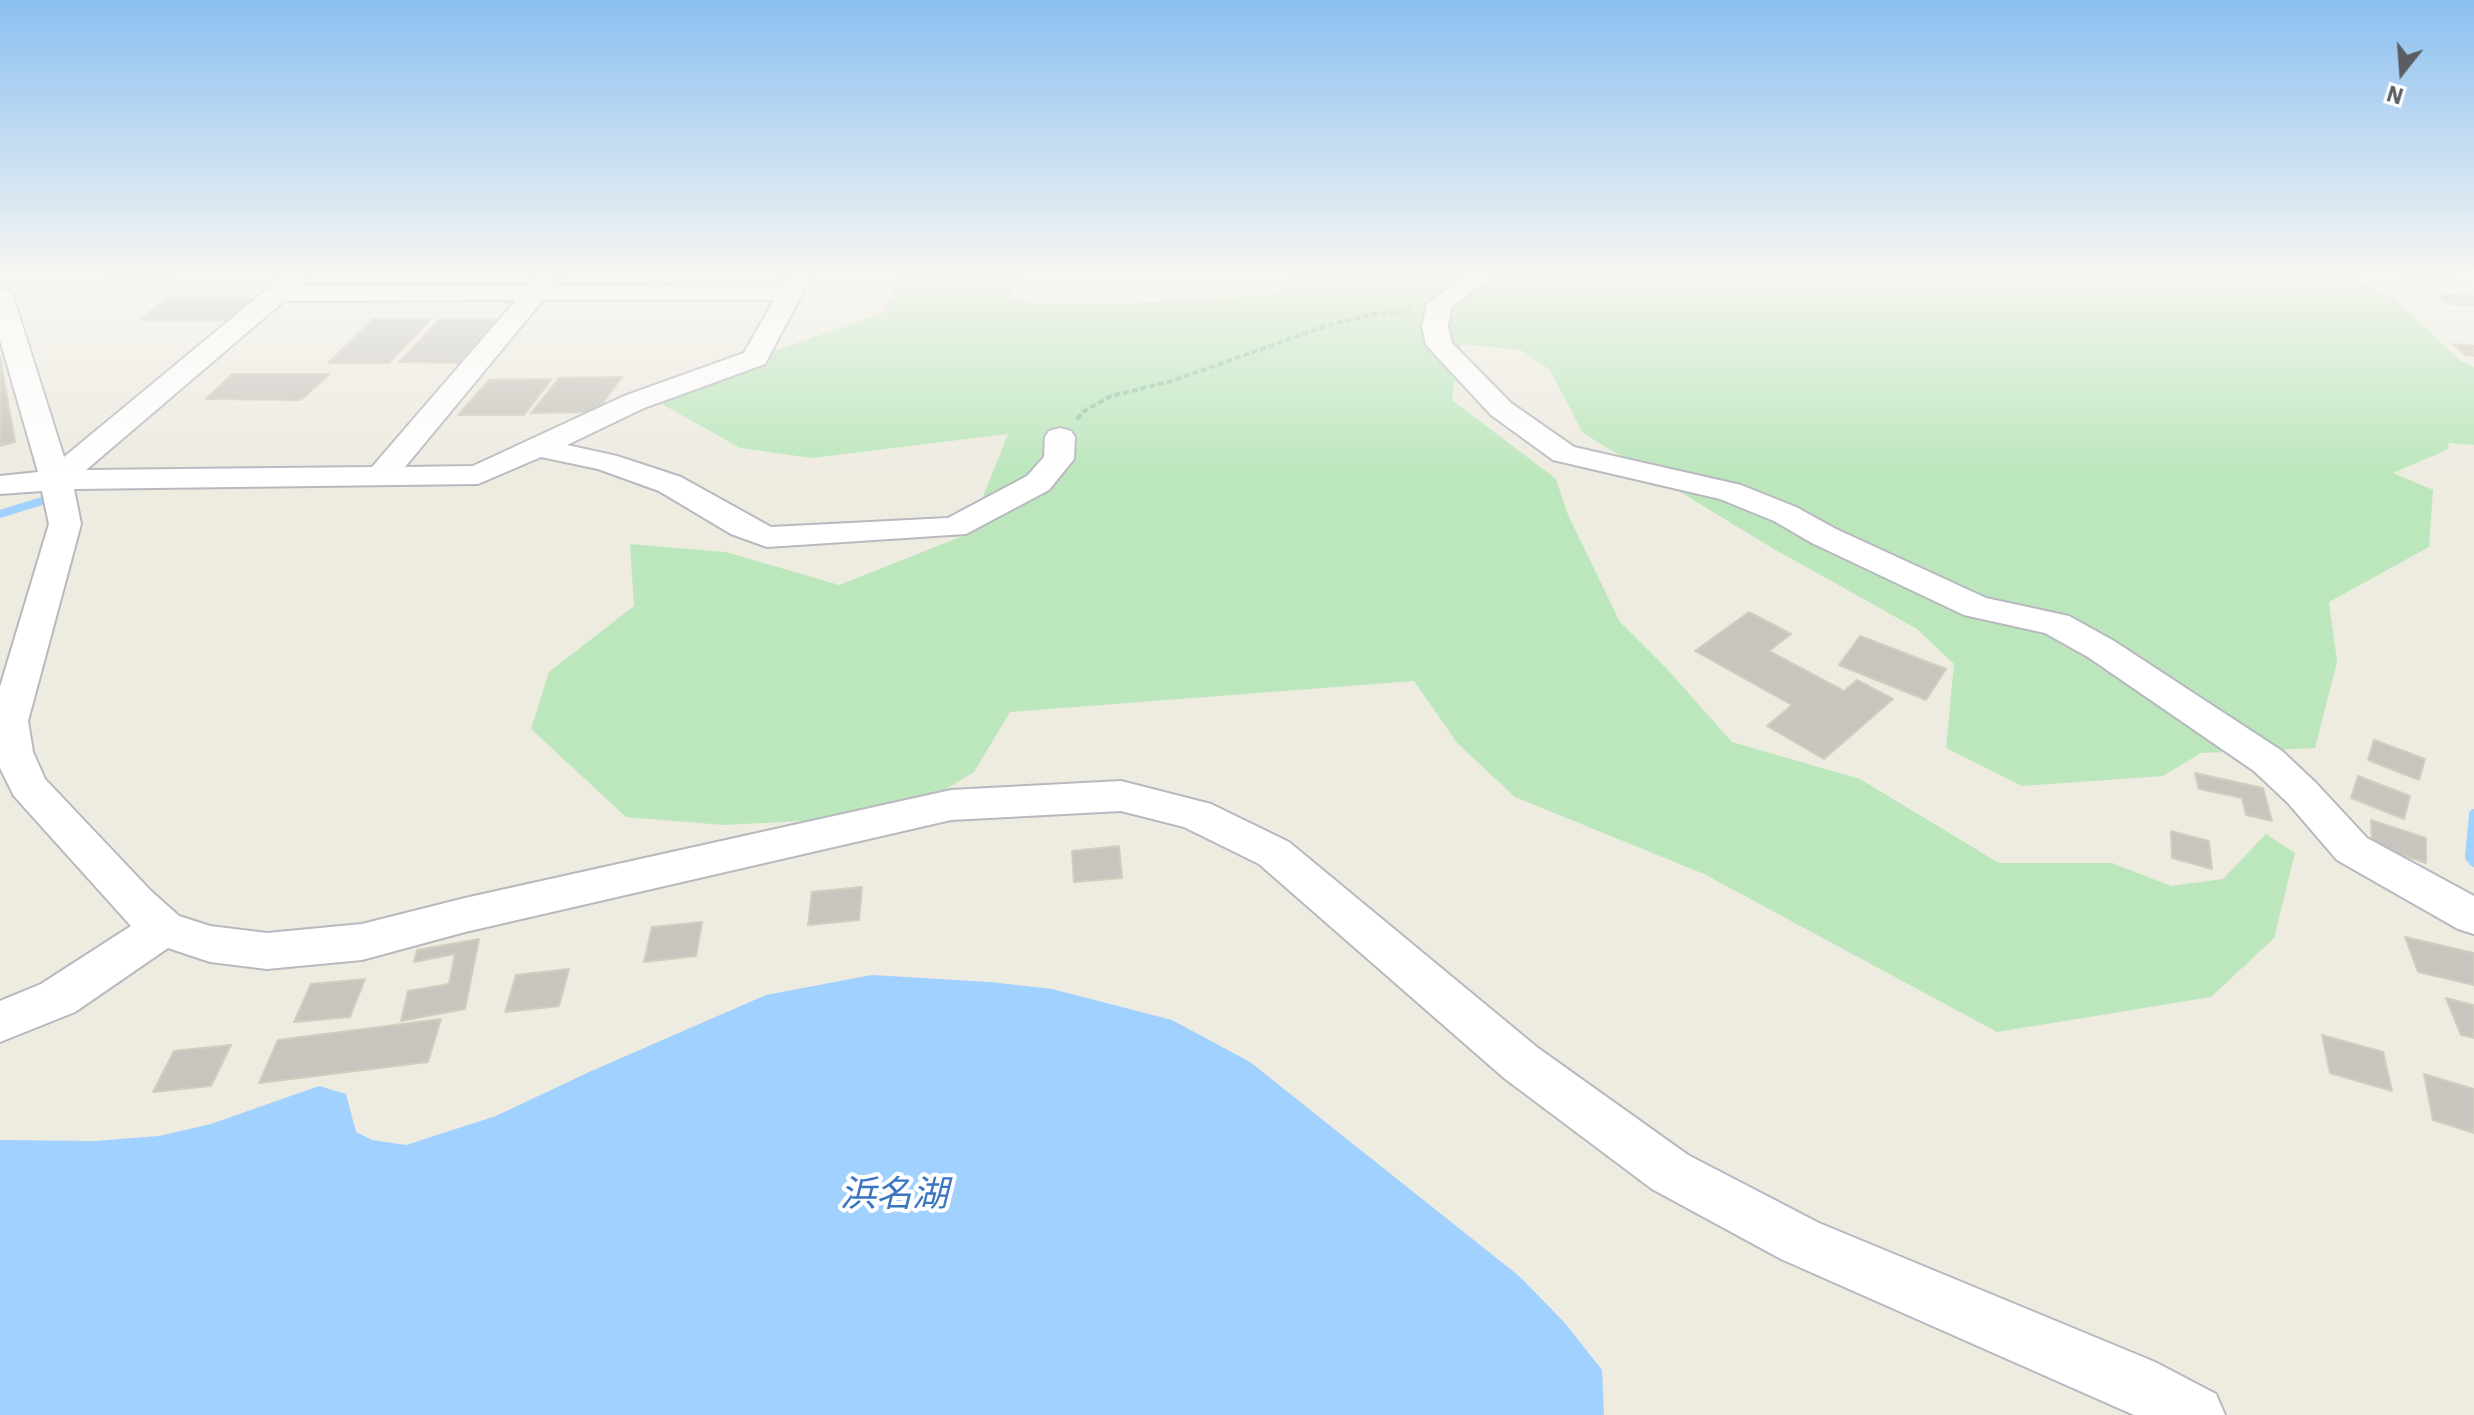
<!DOCTYPE html>
<html>
<head>
<meta charset="utf-8">
<style>
  body { margin:0 }
  #map { position:relative; width:2474px; height:1415px; overflow:hidden; background:#eeebe1; font-family:"IBM Plex Sans",sans-serif }
  canvas { display:block }
  .north { position:absolute; left:2362px; top:32px; width:80px; height:80px; -webkit-text-stroke:6px #fff; paint-order:stroke; rotate:197deg; font-size:22px; font-weight:700; line-height:32px; text-align:center; color:#5a5d63 }
  .north::after { content:''; display:block; margin:auto; width:28px; height:36px; background:#5a5d63; clip-path:polygon(50% 0,100% 100%,50% 72%,0 100%) }
</style>
</head>
<body>
<div id="map">
<canvas width="2474" height="1415"></canvas>
<div class="north">N</div>
</div>
<script>
const ctx = document.querySelector('canvas').getContext('2d');
ctx.lineJoin = 'round';
function fillPath(path, color) { ctx.fillStyle = color; ctx.fill(path, 'evenodd'); }
const shape = rows => new Path2D(rows.map(r => 'M' + r).join(''));
function stroke(path, color, width, dash) { ctx.strokeStyle = color; ctx.lineWidth = width; ctx.lineCap = dash ? 'butt' : 'round'; ctx.setLineDash(dash || []); ctx.stroke(path); }
function label(font, color, halo, rows, align = 'center') {
  ctx.font = font + ' "IBM Plex Sans","Noto Sans JP",sans-serif'; ctx.lineWidth = 8; ctx.setLineDash([]); ctx.textBaseline = 'middle'; ctx.strokeStyle = halo; ctx.fillStyle = color; for (const [text, x, y, turn = 0] of rows) {
    ctx.save(); ctx.translate(x, y); ctx.rotate((+turn || 0) * Math.PI / 180); ctx.textAlign = isNaN(turn) ? turn : align; if (halo) ctx.strokeText(text, 0, 0); ctx.fillText(text, 0, 0); ctx.restore();
  }
}
const green = shape([
  [901,275,1025,275,1009,297,1034,303,1112,304,1271,295,1298,275,2345,275,2391,296,2459,360,2474,367,2474,445,2448,443,2449,449,2393,473,2433,490,2429,547,2329,602,2337,662,2315,748,2201,753,2163,776,2022,786,1946,748,1954,664,1917,629,1774,549,1583,433,1550,370,1521,350,1461,344,1452,400,1556,479,1568,515,1620,622,1667,669,1732,742,1860,779,1999,863,2112,863,2171,886,2223,879,2266,834,2295,853,2274,938,2211,997,1997,1032,1704,874,1515,797,1458,744,1414,681,1010,712,974,772,901,816,724,825,626,817,531,729,549,672,634,606,630,544,726,552,839,585,968,534,1008,434,812,458,740,448,662,404,735,365,884,312]
]);
const water = shape([
  [872,975,990,982,1052,989,1172,1020,1250,1062,1519,1276,1564,1322,1602,1370,1604,1415,0,1415,0,1140,95,1141,159,1136,211,1124,319,1086,346,1094,356,1132,372,1140,406,1145,496,1116,589,1072,766,995]
]);
const streamFar1 = shape([
  [0,514,42,501]
]);
const stream = shape([
  [2474,814,2470,857,2474,862]
]);
const building = shape([
  [114,275,179,275,172,280,106,280,114,275],
  [2400,276,2444,276,2458,285,2413,285,2400,276],
  [2437,294,2474,296,2474,305,2447,304,2437,294],
  [165,299,255,299,227,321,140,320,165,299],
  [373,319,431,319,389,363,328,363,373,319],
  [440,319,498,319,460,363,399,362,440,319],
  [2453,344,2474,346,2474,356,2465,355,2453,344],
  [0,356,15,442,0,446,0,356],
  [232,374,330,374,301,400,206,399,232,374],
  [622,377,596,412,531,413,559,378,622,377],
  [552,379,524,415,458,415,489,380,552,379],
  [1749,612,1791,634,1769,651,1844,691,1857,680,1893,699,1824,759,1767,726,1792,705,1695,651,1749,612],
  [1860,636,1946,669,1926,700,1839,665,1860,636],
  [2374,740,2425,759,2419,780,2368,760,2374,740],
  [2195,773,2263,788,2272,821,2246,815,2242,798,2199,789,2195,773],
  [2358,776,2410,796,2404,819,2351,798,2358,776],
  [2371,820,2426,838,2426,863,2372,845,2371,820],
  [2171,831,2209,841,2212,869,2172,858,2171,831],
  [1119,846,1122,878,1074,882,1072,851,1119,846],
  [862,887,859,920,808,925,812,892,862,887],
  [702,922,696,956,644,962,652,927,702,922],
  [2405,937,2474,953,2474,985,2418,972,2405,937],
  [479,939,465,1009,401,1021,408,991,449,984,455,954,414,962,417,950,479,939],
  [569,969,559,1006,505,1012,516,975,569,969],
  [365,979,350,1017,294,1022,311,984,365,979],
  [2446,998,2474,1005,2474,1038,2461,1035,2446,998],
  [441,1019,428,1062,259,1083,278,1040,441,1019],
  [2322,1035,2383,1052,2392,1091,2330,1073,2322,1035],
  [231,1045,211,1086,153,1092,174,1051,231,1045],
  [2424,1074,2474,1089,2474,1133,2433,1120,2424,1074]
]);
const path = shape([
  [1077,419,1084,411,1111,396,1172,381,1329,325,1375,314,1410,311]
]);
const minor = shape([
  [284,275,305,275,307,278,301,285,529,285,538,275,556,275,559,279,555,285,782,284,788,275,812,275,765,364,644,408,567,445,617,456,681,477,771,527,948,518,1027,476,1044,457,1045,437,1049,431,1060,428,1071,431,1075,437,1074,459,1049,490,966,534,767,547,731,534,659,491,598,469,541,457,478,484,74,489,81,524,28,721,33,752,45,779,151,891,179,916,210,926,267,933,362,924,465,898,951,790,1121,781,1211,804,1289,842,1538,1048,1688,1155,1819,1223,2155,1362,2216,1394,2225,1415,2134,1415,1781,1259,1652,1189,1504,1078,1259,864,1184,827,1121,811,951,820,465,932,362,960,267,969,210,962,168,948,75,1012,0,1042,0,1001,41,984,131,926,14,796,0,768,0,687,49,524,42,491,0,494,0,476,38,472,0,340,0,288,9,291,13,296,64,457,284,275],
  [516,300,372,467,86,470,284,301,516,300],
  [543,300,774,300,744,353,624,396,473,466,405,467,543,300],
  [1467,275,1495,275,1452,307,1448,326,1452,343,1511,403,1574,447,1741,485,1796,507,1836,529,1986,598,2069,616,2114,641,2282,751,2316,783,2367,838,2474,896,2474,934,2458,929,2337,860,2288,803,2254,771,2088,657,2045,633,1964,615,1812,543,1774,521,1720,499,1553,460,1491,415,1426,345,1422,326,1427,304,1467,275]
]);
const nearWaternames = [
  ["浜名湖",894,1196]
];
fillPath(green, '#bce7bd');
fillPath(water, '#a0d1ff');
stroke(streamFar1, '#a0d1ff', 8);
stroke(stream, '#a0d1ff', 10);
fillPath(building, '#c9c5be');
stroke(building, '#d3cdbf', 2);
stroke(minor, '#b7b9bf', 4);
stroke(path, '#94c8a5', 4, [6, 3]);
fillPath(minor, '#fff');
const sky = ctx.createLinearGradient(0, 0, 0, 473);
sky.addColorStop(0, '#8bc0f1');
sky.addColorStop(0.58, '#f7f6f2');
sky.addColorStop(1, '#f7f6f200');
ctx.fillStyle = sky;
ctx.fillRect(0, 0, 2474, 473);
label('italic 36px', '#3a75c0', '#fff', nearWaternames);
</script>
</body>
</html>
